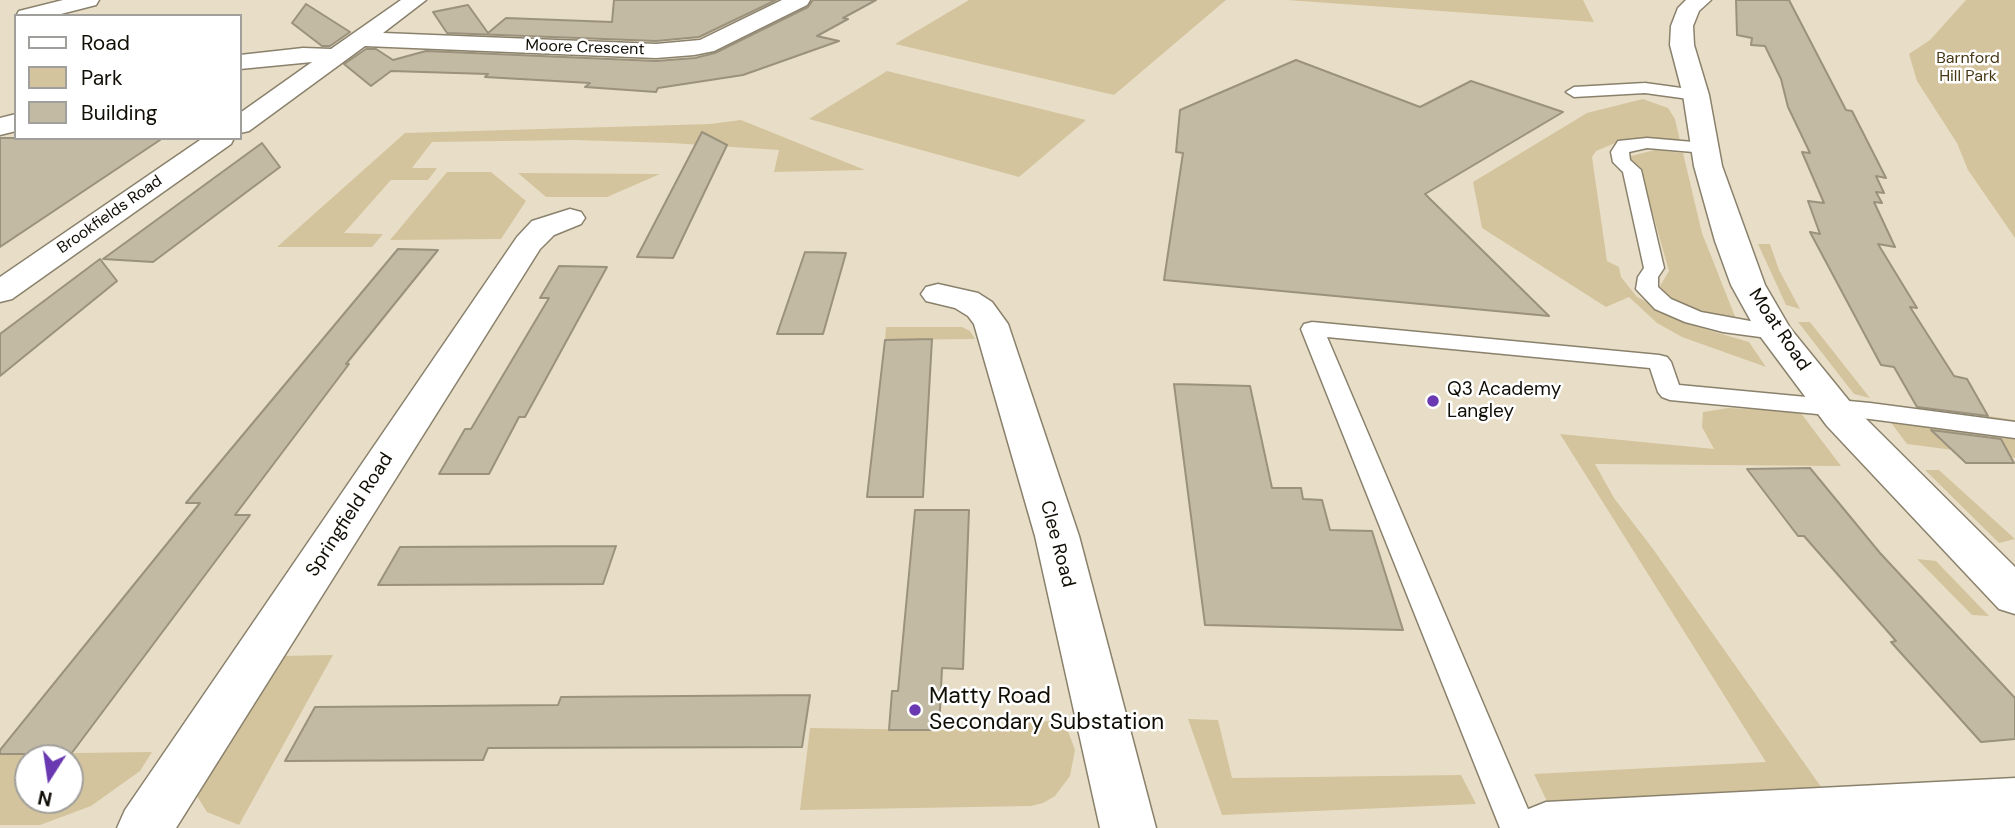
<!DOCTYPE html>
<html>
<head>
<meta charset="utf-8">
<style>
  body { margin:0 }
  #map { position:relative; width:2015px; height:828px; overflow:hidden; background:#e8dec7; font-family:"DM Sans",sans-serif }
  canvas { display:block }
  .legend { position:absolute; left:14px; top:14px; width:228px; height:126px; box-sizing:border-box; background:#fff; border:2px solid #a09f9b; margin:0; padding:9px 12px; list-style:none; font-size:21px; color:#110e06 }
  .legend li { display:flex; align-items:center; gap:14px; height:35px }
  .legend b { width:35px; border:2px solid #a09f9b }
  .north { position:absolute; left:14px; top:744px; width:70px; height:70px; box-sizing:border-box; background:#fff; border:2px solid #a09f9b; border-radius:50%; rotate:192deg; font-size:19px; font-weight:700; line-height:28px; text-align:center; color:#110e06 }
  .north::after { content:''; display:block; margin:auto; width:24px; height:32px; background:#6a38b0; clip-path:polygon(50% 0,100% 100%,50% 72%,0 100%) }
</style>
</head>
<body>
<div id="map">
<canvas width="2015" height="828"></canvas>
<ul class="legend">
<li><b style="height:9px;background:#fff"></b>Road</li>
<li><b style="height:19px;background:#d4c49d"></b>Park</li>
<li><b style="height:19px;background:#c3baa3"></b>Building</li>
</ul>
<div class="north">N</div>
</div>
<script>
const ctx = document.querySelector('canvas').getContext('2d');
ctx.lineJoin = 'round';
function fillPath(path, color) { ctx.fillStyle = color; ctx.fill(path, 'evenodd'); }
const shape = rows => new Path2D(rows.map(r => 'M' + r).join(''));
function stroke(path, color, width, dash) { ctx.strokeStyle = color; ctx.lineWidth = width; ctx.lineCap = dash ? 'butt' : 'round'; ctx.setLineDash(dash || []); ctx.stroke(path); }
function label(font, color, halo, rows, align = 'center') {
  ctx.font = font + ' "DM Sans",sans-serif'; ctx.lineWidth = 5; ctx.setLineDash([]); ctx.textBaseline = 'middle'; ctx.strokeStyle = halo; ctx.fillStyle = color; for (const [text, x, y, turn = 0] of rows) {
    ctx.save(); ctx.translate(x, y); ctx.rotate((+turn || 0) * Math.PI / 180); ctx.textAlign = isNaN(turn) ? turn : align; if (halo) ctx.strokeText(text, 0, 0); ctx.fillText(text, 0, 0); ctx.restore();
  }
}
const green = shape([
  [969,0,1226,0,1114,95,895,44],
  [1287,0,1583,0,1594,22],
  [1966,0,2015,0,2015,238,1968,170,1957,143,1917,81,1909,54,1930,40],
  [887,71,1086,120,1019,177,809,119],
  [1643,99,1668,108,1675,119,1680,141,1620,141,1596,151,1592,157,1607,261,1619,267,1621,277,1637,297,1698,327,1749,342,1766,367,1682,337,1657,323,1629,297,1606,307,1482,228,1473,182,1587,113],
  [741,120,865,170,774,172,779,150,671,143,575,140,432,142,412,168,437,168,428,180,391,180,344,233,383,234,372,247,277,247,405,133,710,124],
  [1655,150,1683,153,1702,233,1736,319,1702,314,1664,295,1660,286,1669,271,1640,169,1627,157],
  [447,172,491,172,526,201,501,239,390,240],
  [518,173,660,174,607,197,546,197],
  [1758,244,1770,244,1779,270,1800,309,1786,305],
  [1798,322,1810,322,1870,398,1854,394],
  [886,327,962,327,970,331,975,339,885,340],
  [1888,406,1990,421,1988,416,2015,420,2015,458,1907,444,1892,424],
  [1728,408,1800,412,1841,466,1595,464,1614,498,1653,549,1824,791,1550,808,1534,774,1766,762,1560,434,1714,449,1702,427,1703,412],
  [1925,470,1939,470,2015,539,1999,543],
  [1917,559,1936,561,1989,616,1972,615],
  [333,655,239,825,207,812,195,793,278,656],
  [1188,719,1218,720,1232,778,1461,775,1476,804,1222,815],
  [1064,720,1075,750,1070,776,1055,796,1043,803,1031,806,800,810,810,728,939,730],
  [152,752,140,771,91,806,40,825,0,825,0,754],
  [28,758,70,758,70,800,28,800]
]);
const building = shape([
  [614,0,776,0,699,37,656,41,447,33,433,12,468,5,488,33,506,18,612,22,614,0],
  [813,0,876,0,843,18,848,19,817,36,839,41,743,75,658,88,656,92,585,87,590,83,485,77,488,74,391,71,371,86,344,64,366,49,376,49,393,60,426,51,656,61,695,58,715,53,808,7,813,0],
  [1736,0,1789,0,1846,110,1852,111,1886,178,1876,176,1884,193,1876,192,1882,203,1874,202,1895,247,1878,244,1917,308,1910,307,1954,376,1967,379,1988,416,1917,407,1894,367,1881,365,1810,232,1820,234,1808,201,1824,203,1802,152,1810,153,1788,107,1781,79,1765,46,1751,45,1752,38,1737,35,1736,0],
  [306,4,350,32,330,46,322,46,292,23,306,4],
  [1296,60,1420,107,1471,81,1563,112,1425,194,1549,316,1164,280,1183,153,1176,152,1180,110,1296,60],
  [702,132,727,145,673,258,637,257,702,132],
  [0,138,163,138,0,247,0,138],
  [262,143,280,167,153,262,103,259,262,143],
  [398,249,438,250,346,364,349,364,235,515,250,515,71,754,0,754,0,750,200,503,186,503,398,249],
  [805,252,846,253,823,334,777,334,805,252],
  [100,259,117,281,0,376,0,334,100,259],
  [559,266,607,267,525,417,519,417,489,474,439,474,465,429,471,429,549,298,540,298,559,266],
  [932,339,923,497,867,497,885,340,932,339],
  [1174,384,1250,386,1272,488,1301,488,1303,499,1322,500,1330,530,1372,531,1403,630,1205,625,1174,384],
  [1931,430,2001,439,2014,463,1966,463,1931,430],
  [1810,468,1880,553,2015,698,2015,739,1981,742,1891,642,1896,641,1804,536,1798,536,1747,469,1810,468],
  [915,510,969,510,963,669,942,668,939,730,889,730,892,691,898,691,915,510],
  [616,546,603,584,378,585,400,547,616,546],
  [810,695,802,747,488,748,483,760,285,761,315,707,558,705,561,697,810,695]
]);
const lane = shape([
  [1645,83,1696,90,1704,95,1696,100,1645,93,1574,97,1566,92,1574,87,1645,83],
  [1647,138,1705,143,1714,148,1705,153,1647,148,1629,152,1630,160,1641,170,1664,268,1658,277,1658,287,1671,299,1701,312,1783,327,1786,332,1783,337,1775,339,1723,332,1685,322,1655,309,1636,289,1638,277,1644,268,1623,172,1613,162,1611,152,1618,141,1647,138],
  [1312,322,1659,355,1667,357,1671,362,1679,385,1870,403,2015,422,2015,438,1870,419,1670,400,1662,397,1658,392,1650,368,1327,337,1536,828,1500,828,1301,329,1304,324,1312,322]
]);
const street = shape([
  [63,0,99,0,96,5,53,16,16,16,19,11,63,0],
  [401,0,426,0,383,33,656,44,700,40,782,0,810,0,807,5,714,51,694,55,656,58,365,46,249,131,240,133,240,113,312,62,240,69,240,55,303,48,331,49,401,0],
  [16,114,16,131,0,135,0,118,16,114],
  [203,138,234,138,231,144,12,299,0,302,0,277,203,138],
  [570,209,581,212,585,218,581,224,554,235,540,249,176,828,117,828,125,810,517,237,532,221,570,209],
  [938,284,978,293,992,302,1008,324,1079,536,1156,828,1100,828,1035,536,974,324,968,316,955,308,926,301,921,294,926,287,938,284],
  [2015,778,2015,828,1518,828,1526,810,1546,802,2015,778]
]);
const secondary = shape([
  [1686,0,1711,0,1699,11,1693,26,1694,45,1709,95,1722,166,1765,285,1790,328,1855,408,2015,567,2015,614,1999,609,1827,426,1757,332,1731,285,1715,241,1694,166,1683,95,1670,45,1671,26,1678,8,1686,0]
]);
const markers = [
  [1433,401,7,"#6a38b0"],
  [915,710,7,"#6a38b0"]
];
const farStreetnames = [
  ["Moore Crescent",585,48,2],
  ["Brookfields Road",110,215,-35]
];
const farParknames = [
  ["Barnford",1968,59],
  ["Hill Park",1968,77]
];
const streetNames = [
  ["Moat Road",1779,330,56],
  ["Springfield Road",350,515,-57],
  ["Clee Road",1057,544,75]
];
const poiNames = [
  ["Q3 Academy",1447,390],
  ["Langley",1447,412]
];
const nearPoinames = [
  ["Matty Road",929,697],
  ["Secondary Substation",929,723]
];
fillPath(green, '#d4c49d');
fillPath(building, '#c3baa3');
stroke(building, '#9b927d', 2);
stroke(lane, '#8a816c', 3);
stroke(street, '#8a816c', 3);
stroke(secondary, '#8a816c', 3);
fillPath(lane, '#fff');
fillPath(street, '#fff');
fillPath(secondary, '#fff');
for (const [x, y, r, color] of markers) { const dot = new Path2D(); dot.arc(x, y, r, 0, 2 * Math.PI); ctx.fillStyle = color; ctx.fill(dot); stroke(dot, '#fff', 2.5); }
label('16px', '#110e06', '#fff', farStreetnames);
label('16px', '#463814', '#fff', farParknames);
label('19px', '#110e06', '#fff', streetNames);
label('19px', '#110e06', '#fff', poiNames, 'left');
label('23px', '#110e06', '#fff', nearPoinames, 'left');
</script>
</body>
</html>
